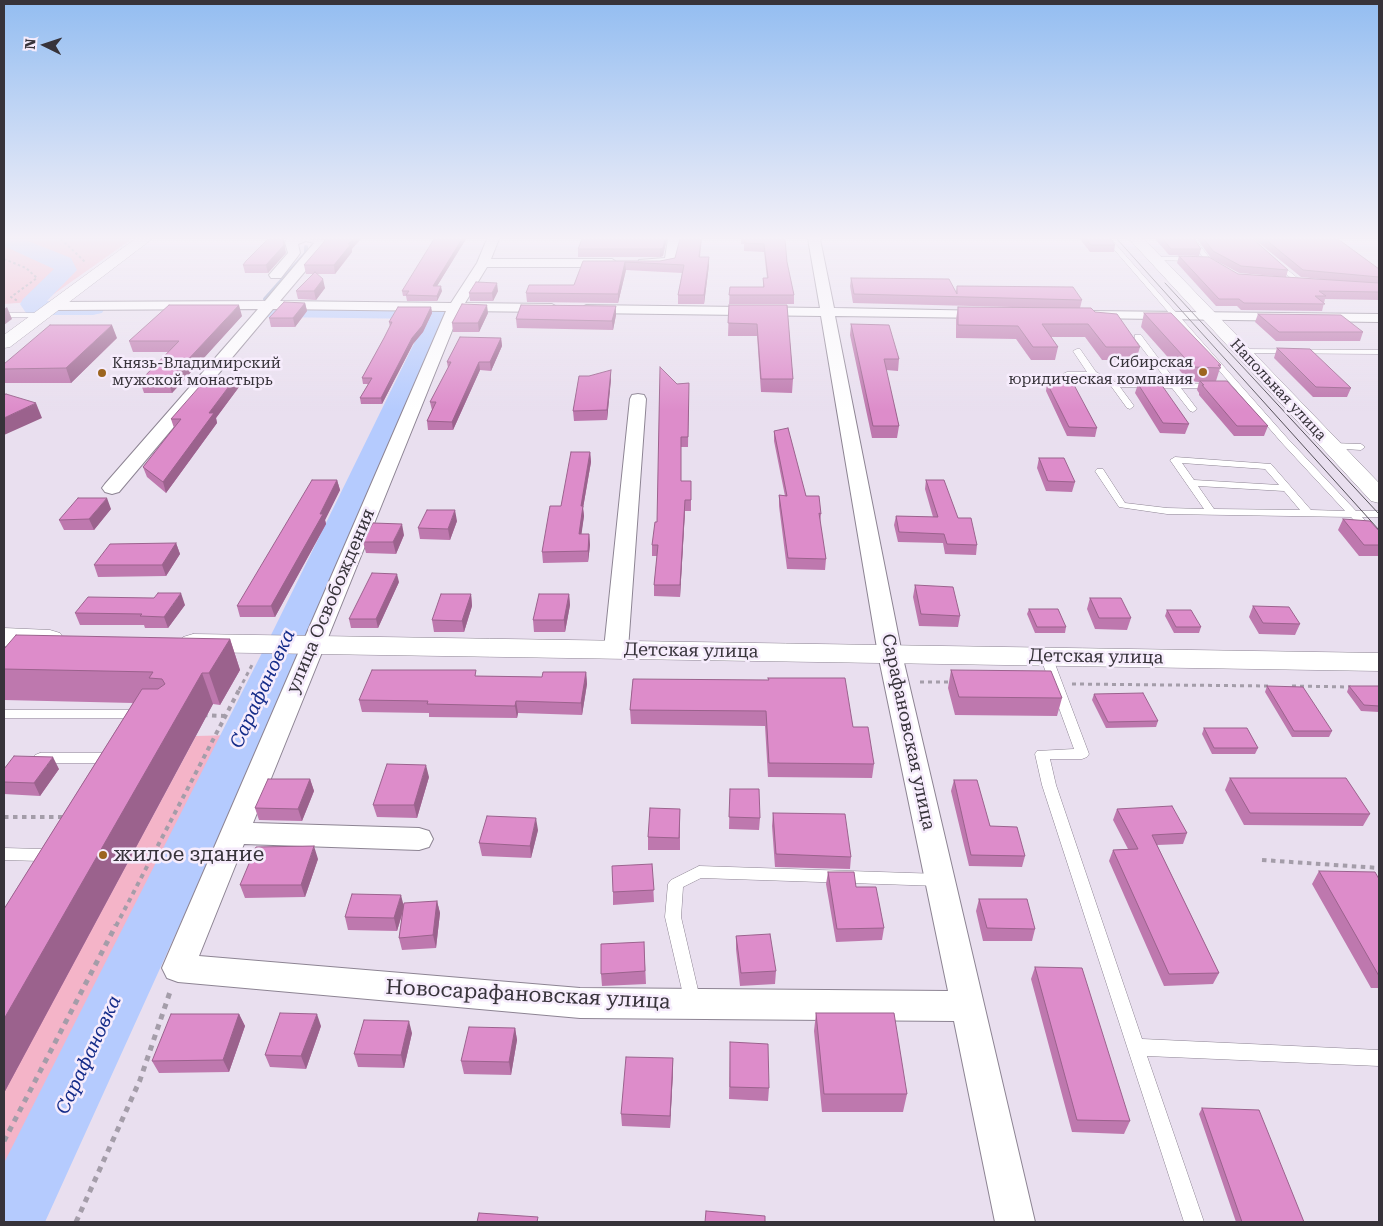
<!DOCTYPE html>
<html>
<head>
<meta charset="utf-8">
<style>
  body { margin:0 }
  #map { position:relative; width:1383px; height:1226px; overflow:hidden; background:#e9dfef; font-family:"Roboto Serif",serif }
  canvas { display:block }
  .frame { position:absolute; inset:0; border:5px solid #37333a; pointer-events:none }
  .north { position:absolute; left:20px; top:20px; width:50px; height:50px; -webkit-text-stroke:4px #f6ecfc; paint-order:stroke; rotate:274deg; font-size:14px; font-weight:700; line-height:20px; text-align:center; color:#37333a }
  .north::after { content:''; display:block; margin:auto; width:18px; height:22px; background:#37333a; clip-path:polygon(50% 0,100% 100%,50% 72%,0 100%) }
</style>
</head>
<body>
<div id="map">
<canvas width="1383" height="1226"></canvas>
<div class="frame"></div>
<div class="north">N</div>
</div>
<script>
const ctx = document.querySelector('canvas').getContext('2d');
ctx.lineJoin = 'round';
function fillPath(path, color) { ctx.fillStyle = color; ctx.fill(path, 'evenodd'); }
const shape = rows => new Path2D(rows.map(r => 'M' + r).join(''));
function stroke(path, color, width, dash) { ctx.strokeStyle = color; ctx.lineWidth = width; ctx.lineCap = dash ? 'butt' : 'round'; ctx.setLineDash(dash || []); ctx.stroke(path); }
function label(font, color, halo, rows, align = 'center') {
  ctx.font = font + ' "Roboto Serif",serif'; ctx.lineWidth = 5; ctx.setLineDash([]); ctx.textBaseline = 'middle'; ctx.strokeStyle = halo; ctx.fillStyle = color; for (const [text, x, y, turn = 0] of rows) {
    ctx.save(); ctx.translate(x, y); ctx.rotate((+turn || 0) * Math.PI / 180); ctx.textAlign = isNaN(turn) ? turn : align; if (halo) ctx.strokeText(text, 0, 0); ctx.fillText(text, 0, 0); ctx.restore();
  }
}
const green = shape([
  [4,239,132,239,44,301,4,304],
  [233,735,5,1222,4,1222,4,1092,196,736]
]);
const stream = shape([
  [265,299,306,253,306,247]
]);
const river = shape([
  [4,239,23,239,71,258,77,270,47,301,93,301,102,303,105,308,102,313,93,315,35,315,26,313,20,304,23,299,54,269,4,246,4,239],
  [269,303,442,305,451,307,454,312,314,629,45,1222,4,1222,4,1163,274,629,426,319,269,317,260,315,257,310,260,305,269,303]
]);
const pathFar3 = shape([
  [61,239,85,262],
  [4,259,26,268,37,278,11,297,18,301]
]);
const pathFar2 = shape([
  [920,682,951,682],
  [1072,684,1271,686],
  [1292,686,1351,687],
  [239,690,253,663]
]);
const pathFar1 = shape([
  [203,715,224,716],
  [4,817,63,817],
  [1262,860,1379,868],
  [116,926,240,688]
]);
const path = shape([
  [4,1141,116,925],
  [76,1222,140,1080,171,989]
]);
const lane = shape([
  [1105,239,1111,239,1288,439,1356,511,1379,511,1379,517,1362,517,1372,528,1371,530,1363,530,1351,517,1167,514,1119,507,1095,471,1097,469,1103,469,1125,503,1167,508,1204,509,1170,460,1175,457,1271,464,1311,510,1345,511,1282,443,1105,239],
  [1182,463,1265,469,1279,485,1194,480,1182,463],
  [1198,486,1284,491,1300,510,1214,509,1198,486],
  [1189,239,1195,239,1211,260,1210,261,1206,261,1189,239],
  [1155,257,1193,257,1196,259,1193,261,1153,260,1152,259,1155,257],
  [1274,262,1278,262,1301,281,1301,283,1297,283,1274,264,1274,262],
  [4,313,41,313,45,315,41,317,4,317,4,313],
  [1135,335,1141,335,1177,383,1214,384,1218,386,1214,388,1181,388,1197,409,1193,412,1190,411,1172,388,1120,387,1134,406,1130,409,1127,408,1111,386,1092,376,1067,376,1063,374,1067,372,1087,372,1073,351,1077,349,1080,349,1096,372,1115,382,1169,383,1135,339,1135,335],
  [1239,349,1379,350,1379,354,1242,353,1239,353,1239,349],
  [1331,443,1361,444,1365,447,1361,450,1328,448,1327,446,1331,443],
  [1046,652,1052,656,1089,754,1087,757,1082,759,1050,759,1056,785,1142,1039,1379,1050,1379,1066,1147,1056,1204,1222,1184,1222,1042,785,1035,754,1037,751,1074,749,1040,656,1046,652],
  [4,710,139,710,143,711,145,714,143,717,139,718,4,718,4,710],
  [40,753,102,753,107,755,109,758,107,761,102,763,40,763,35,761,33,758,35,755,40,753],
  [4,848,41,849,46,851,48,855,46,859,41,861,4,860,4,848],
  [699,866,940,874,945,876,947,880,945,884,940,886,701,878,683,887,681,917,701,1003,699,1008,693,1010,687,1008,685,1003,665,917,668,884,671,880,699,866]
]);
const street = shape([
  [287,239,327,240,324,249,280,301,451,303,477,263,487,239,499,239,491,259,612,259,618,263,612,267,487,267,465,303,552,304,559,308,552,312,460,311,253,823,419,828,429,831,433,839,429,847,419,850,244,844,199,956,580,988,948,991,878,654,821,316,586,313,579,309,586,305,820,308,808,239,820,239,834,308,992,311,994,314,992,317,987,318,835,316,902,654,1035,1222,995,1222,954,1021,580,1018,178,982,167,978,162,968,446,311,273,309,119,492,112,494,105,492,102,488,105,484,258,309,53,310,46,306,53,302,265,301,314,243,306,241,298,244,300,253,298,256,281,278,271,278,269,275,288,253,285,242,287,239],
  [668,239,680,239,675,264,639,266,638,263,639,260,665,258,668,239],
  [1089,311,1379,314,1379,322,1084,318,1082,315,1089,311],
  [638,394,644,395,646,399,628,649,624,654,616,656,608,654,604,649,630,399,632,395,638,394]
]);
const secondary = shape([
  [135,239,152,239,10,347,4,348,4,335,135,239],
  [1129,239,1144,239,1379,483,1379,503,1371,501,1129,239],
  [4,628,50,630,60,633,64,639,60,645,50,648,4,646,4,628],
  [193,634,1379,653,1379,671,193,652,183,649,179,643,183,637,193,634]
]);
const tram = shape([
  [1117,239,1379,530],
  [1165,283,1379,514]
]);
const wall = shape([
  [466,239,437,286,442,291,437,301,407,301,406,296,403,296,402,291],
  [667,239,663,256,660,257,578,257,578,249],
  [680,239,702,239,700,257,709,257,709,265,704,304,678,304,678,295,682,273,626,270,618,303,527,302,526,293,574,285,583,261,660,261,675,258],
  [741,239,785,239,787,262,794,295,794,304,729,304,730,287,763,287,763,278,767,278,764,252,744,251,744,244,741,244],
  [1080,239,1110,239,1115,245,1114,252,1090,252],
  [1155,239,1194,239,1201,249,1199,256,1169,255],
  [1197,239,1253,239,1288,270,1286,277,1239,273,1211,258],
  [1254,239,1338,239,1379,269,1379,300,1325,299,1322,311,1241,310,1237,306,1216,306,1177,263,1179,256,1238,274,1330,280,1301,277],
  [352,249,352,252,335,274,317,274,325,288,316,300,298,299,296,291,313,274,306,274,304,265],
  [286,253,268,273,245,273,243,265],
  [851,278,956,292,957,286,1082,300,1080,308,1095,312,1140,347,1136,360,1102,360,1085,337,1051,337,1058,347,1055,360,1031,360,1016,339,956,338,956,319,958,307,1051,308,853,303,850,286],
  [498,291,493,301,470,301,469,293],
  [305,303,307,311,295,327,271,327,269,318],
  [729,305,787,305,793,379,792,393,761,392,757,336,728,336],
  [616,306,616,315,613,330,517,328,516,319],
  [431,307,432,313,423,332,413,344,382,404,361,404,360,398,368,384,363,384,362,378,384,338,390,327,389,322],
  [488,313,479,332,453,332,452,323],
  [1144,313,1221,365,1216,381,1268,426,1264,436,1234,436,1199,395,1199,393,1197,390,1199,382,1189,381,1141,327],
  [1258,314,1363,332,1360,341,1276,341,1255,322],
  [242,316,172,393,144,393,140,381,169,352,133,352,129,341],
  [851,324,899,359,898,371,886,370,899,426,897,438,872,438,850,335],
  [117,338,71,383,4,383,4,364],
  [501,338,502,346,491,371,480,370,453,430,428,430,427,421,432,410,430,402,448,368,447,362],
  [1277,348,1351,388,1347,397,1313,397,1274,358],
  [589,376,611,379,607,420,574,421,573,411],
  [236,377,239,387,216,418,217,423,166,493,147,477,143,467,174,428,171,419],
  [689,383,688,447,681,447,681,481,691,481,691,511,685,511,680,597,654,596,654,585,657,556,652,556,652,545,657,522,677,384],
  [1047,383,1097,428,1095,437,1067,436,1046,391],
  [1138,384,1189,424,1185,434,1160,433,1135,393],
  [774,431,806,496,821,514,820,523,826,559,825,570,787,569,779,506,779,495,785,496,774,441],
  [590,452,591,462,583,508,584,516,581,534,589,534,590,545,588,562,543,563,542,552,561,506],
  [1039,458,1075,482,1072,492,1046,491,1037,468],
  [337,480,340,490,325,520,326,524,275,617,240,617,237,606],
  [926,480,958,518,977,545,976,555,945,554,943,543,898,542,894,525,896,516,933,517,925,489],
  [111,509,94,530,64,530,59,520],
  [1343,519,1379,531,1379,556,1359,556,1338,530],
  [457,521,450,540,420,539,418,528],
  [404,535,396,554,366,553,363,542],
  [176,543,180,554,166,576,98,577,94,565],
  [399,582,378,628,351,628,349,619],
  [915,585,960,616,958,627,919,626,913,597],
  [471,594,472,606,464,632,434,632,432,620],
  [569,594,570,605,565,632,534,632,533,620],
  [1090,598,1131,618,1127,630,1095,629,1087,609],
  [185,605,168,628,145,628,144,625,80,625,75,613],
  [1253,606,1300,624,1295,635,1259,634,1249,617],
  [1029,609,1066,627,1065,633,1035,633,1027,614],
  [1167,610,1201,627,1199,633,1174,633,1165,616],
  [230,639,240,670,220,705,213,704,4,1093,4,909,133,703,4,700,4,649],
  [951,670,1062,698,1057,716,955,715,948,688],
  [586,672,587,684,582,715,518,713,517,718,429,717,429,713,362,712,359,700,477,676,542,677],
  [633,679,853,727,874,764,872,778,768,777,765,726,631,724,630,710],
  [1267,686,1332,731,1329,737,1292,737,1265,692],
  [1349,686,1379,686,1379,712,1361,711,1347,692],
  [1094,694,1158,721,1156,727,1106,728,1092,700],
  [1204,728,1258,748,1255,754,1212,754,1202,734],
  [4,769,59,769,40,796,4,794],
  [429,777,417,818,377,817,373,805],
  [1230,778,1370,814,1363,826,1244,825,1225,790],
  [310,779,314,791,302,821,259,820,255,808],
  [954,780,990,826,1025,856,1022,867,969,866,951,791],
  [730,789,760,818,759,830,729,829],
  [680,809,680,850,648,850,648,837],
  [1117,809,1187,833,1183,844,1157,845,1219,973,1213,984,1164,986,1109,861,1113,850,1128,849,1113,820],
  [773,813,851,857,850,869,775,867,772,826],
  [538,830,531,858,482,856,479,843],
  [318,859,305,897,245,898,240,885],
  [652,864,654,902,613,905,613,892],
  [1319,871,1379,879,1379,988,1371,988,1312,884],
  [828,872,856,887,884,928,882,940,836,942,826,884],
  [979,899,1035,929,1032,941,983,941,976,911],
  [437,901,440,913,436,948,402,950,399,938,402,915,397,931,348,930,345,917,404,904],
  [736,936,776,971,775,984,740,986,736,949],
  [644,942,646,984,602,986,601,974],
  [1035,967,1130,1121,1124,1134,1072,1132,1031,979],
  [816,1013,907,1094,903,1112,822,1112,814,1031],
  [239,1014,245,1026,229,1072,159,1073,152,1061],
  [321,1026,306,1069,270,1067,265,1055],
  [515,1028,517,1040,511,1075,464,1074,461,1061],
  [412,1033,404,1068,358,1067,354,1054],
  [730,1042,769,1088,768,1101,729,1099],
  [673,1058,673,1071,670,1128,622,1126,621,1114],
  [1202,1108,1304,1222,1236,1222,1199,1114]
]);
const shadedWall = shape([
  [283,239,284,240,286,253,268,273,266,265],
  [353,239,361,239,352,249,352,252,335,274,334,265,348,244],
  [462,239,466,239,434,291,433,286],
  [665,239,667,239,663,256,660,257,660,249],
  [709,257,709,265,704,304,704,295],
  [625,262,626,270,618,303,618,294],
  [323,279,325,288,316,300,314,291],
  [497,283,498,291,493,301,492,293],
  [441,286,442,291,437,301,437,296],
  [305,303,307,311,295,327,293,318],
  [239,305,242,316,172,393,168,381],
  [487,305,488,313,479,332,478,323],
  [616,306,616,315,613,330,612,321],
  [7,307,12,319,4,325,4,309],
  [431,307,432,313,423,332,413,344,382,404,381,398,412,338],
  [112,325,117,338,71,383,66,368],
  [501,338,502,346,491,371,490,362],
  [479,362,480,370,453,430,452,422],
  [611,370,611,379,607,420,607,410],
  [236,377,239,387,216,418,217,423,166,493,163,482,209,413],
  [36,403,42,418,4,435,4,418],
  [590,452,591,462,583,508,584,516,580,545,579,534,581,506],
  [337,480,340,490,325,520,326,524,275,617,271,606],
  [107,498,111,509,94,530,89,519],
  [685,500,685,511,680,597,680,585],
  [455,510,457,521,450,540,448,529],
  [402,524,404,535,396,554,393,542],
  [589,534,590,545,588,562,588,551],
  [176,543,180,554,166,576,162,565],
  [397,574,399,582,378,628,376,619],
  [181,593,185,605,168,628,164,617],
  [471,594,472,606,464,632,462,621],
  [569,594,570,605,565,632,564,620],
  [230,639,240,670,220,705,209,673],
  [586,672,587,684,582,715,581,703],
  [202,673,213,704,4,1093,4,1019],
  [516,701,518,713,517,718,515,706],
  [53,757,59,769,40,796,34,783],
  [426,765,429,777,417,818,414,805],
  [310,779,314,791,302,821,298,809],
  [536,818,538,830,531,858,530,846],
  [314,846,318,859,305,897,301,885],
  [401,895,404,907,397,931,394,918],
  [437,901,440,913,436,948,433,935],
  [239,1014,245,1026,229,1072,223,1060],
  [317,1014,321,1026,306,1069,301,1056],
  [409,1021,412,1033,404,1068,401,1055],
  [515,1028,517,1040,511,1075,509,1062],
  [673,1058,673,1071,670,1128,670,1116]
]);
const building = shape([
  [268,239,283,239,284,245,266,265,243,265,246,261,268,239],
  [325,239,353,239,348,244,351,244,334,265,304,265,324,242,325,239],
  [434,239,462,239,433,286,441,286,437,296,406,295,409,291,402,291,434,239],
  [582,239,665,239,663,248,660,249,578,249,582,239],
  [680,239,701,239,699,257,709,257,704,295,678,295,684,265,625,262,618,294,526,293,529,285,574,285,583,261,660,261,675,258,680,239],
  [745,239,785,239,787,262,794,295,729,295,730,287,764,287,763,278,768,278,764,244,745,243,745,239],
  [1086,239,1110,239,1115,245,1091,245,1086,239],
  [1163,239,1194,239,1201,249,1171,249,1163,239],
  [1204,239,1253,239,1288,270,1241,266,1213,251,1204,239],
  [1265,239,1338,239,1379,269,1379,277,1303,270,1265,239],
  [1179,256,1209,257,1238,274,1379,283,1379,292,1319,291,1326,296,1315,296,1325,304,1244,303,1239,299,1219,299,1179,256],
  [315,272,323,279,314,291,296,291,315,272],
  [851,278,949,279,957,294,957,286,1073,287,1082,300,854,294,851,278],
  [476,282,497,283,492,293,469,293,476,282],
  [284,302,305,303,293,318,269,318,284,302],
  [462,304,487,305,478,323,452,323,462,304],
  [169,305,239,305,168,381,140,381,179,341,129,341,169,305],
  [521,305,616,306,612,321,516,319,521,305],
  [729,305,787,305,793,379,761,379,757,324,728,323,729,305],
  [398,307,431,307,422,326,412,338,381,398,360,398,372,378,362,378,384,338,392,322,389,322,398,307],
  [958,307,1091,308,1095,312,1117,314,1140,347,1106,347,1088,324,1042,324,1058,347,1033,347,1018,326,958,325,958,307],
  [1144,313,1171,313,1221,365,1218,365,1221,368,1193,367,1144,313],
  [1258,314,1341,315,1363,332,1279,332,1258,314],
  [851,324,889,325,899,359,884,359,899,426,873,426,851,324],
  [50,325,112,325,66,368,4,369,4,364,50,325],
  [460,337,501,338,490,362,479,362,452,422,427,421,436,402,430,402,451,362,447,362,460,337],
  [1277,348,1310,349,1351,388,1316,387,1277,348],
  [660,367,677,384,689,383,688,437,681,437,681,481,691,481,691,500,685,500,680,585,654,585,658,545,652,545,655,522,657,522,660,367],
  [611,370,607,410,573,411,579,376,589,376,611,370],
  [236,377,209,413,214,413,163,482,143,467,181,419,171,419,207,378,236,377],
  [1200,381,1227,381,1268,426,1237,426,1202,385,1204,385,1200,381],
  [1047,383,1073,383,1097,428,1069,427,1047,383],
  [1138,384,1161,384,1189,424,1163,423,1138,384],
  [6,394,36,403,4,418,4,395,6,394],
  [788,428,806,496,819,496,821,514,819,513,826,559,788,558,779,495,787,496,774,431,788,428],
  [571,452,590,452,581,506,583,506,579,534,589,534,588,551,542,552,550,506,561,506,571,452],
  [1039,458,1064,458,1075,482,1048,481,1039,458],
  [312,480,337,480,320,514,323,514,271,606,237,606,312,480],
  [926,480,944,480,958,518,971,518,977,545,947,544,944,534,899,532,896,516,938,517,926,480],
  [78,498,107,498,89,519,59,520,78,498],
  [427,510,455,510,448,529,418,528,427,510],
  [1343,519,1370,521,1379,531,1379,545,1364,545,1343,519],
  [373,523,402,524,393,542,363,542,373,523],
  [176,543,162,565,94,565,110,544,176,543],
  [372,573,397,574,376,619,349,619,372,573],
  [915,585,953,587,960,616,921,614,915,585],
  [158,593,181,593,164,617,140,616,142,614,75,613,88,597,154,598,158,593],
  [441,594,471,594,462,621,432,620,441,594],
  [539,594,569,594,564,620,533,620,539,594],
  [1090,598,1121,598,1131,618,1099,618,1090,598],
  [1253,606,1289,607,1300,624,1263,623,1253,606],
  [1029,609,1058,609,1066,627,1037,627,1029,609],
  [1167,610,1191,610,1201,627,1176,627,1167,610],
  [16,635,230,639,209,673,202,673,4,1019,4,909,142,689,158,689,165,684,162,679,149,678,153,672,4,669,4,649,16,635],
  [372,670,476,670,475,676,542,677,543,672,586,672,581,703,516,701,515,706,427,704,428,701,359,700,372,670],
  [951,670,1051,671,1062,698,959,697,951,670],
  [768,678,845,678,853,727,868,727,874,764,769,763,766,711,630,710,633,679,769,680,768,678],
  [1267,686,1303,687,1332,731,1294,731,1267,686],
  [1349,686,1379,686,1379,706,1364,705,1349,686],
  [1143,693,1158,721,1108,722,1094,694,1143,693],
  [1204,728,1247,728,1258,748,1214,748,1204,728],
  [14,756,53,757,34,783,4,782,4,769,14,756],
  [387,764,426,765,414,805,373,805,387,764],
  [1230,778,1346,778,1370,814,1250,813,1230,778],
  [268,779,310,779,298,809,255,808,268,779],
  [954,780,977,780,990,826,1017,827,1025,856,971,855,954,780],
  [730,789,759,789,760,818,729,817,730,789],
  [1172,806,1187,833,1152,835,1219,973,1169,974,1113,850,1138,849,1117,809,1172,806],
  [650,808,680,809,679,838,648,837,650,808],
  [773,813,845,814,851,857,776,854,773,813],
  [487,816,536,818,530,846,479,843,487,816],
  [314,846,301,885,240,885,256,847,314,846],
  [652,864,654,890,613,892,612,866,652,864],
  [1319,871,1375,872,1379,879,1379,976,1319,871],
  [828,872,854,872,856,887,876,887,884,928,837,929,828,872],
  [352,894,401,895,394,918,345,917,352,894],
  [979,899,1027,899,1035,929,987,928,979,899],
  [437,901,433,935,399,938,404,903,437,901],
  [770,934,776,971,741,973,736,936,770,934],
  [644,942,645,971,601,974,601,944,644,942],
  [1035,967,1082,968,1130,1121,1077,1120,1035,967],
  [280,1013,317,1014,301,1056,265,1055,280,1013],
  [816,1013,894,1013,907,1094,824,1094,816,1013],
  [171,1014,239,1014,223,1060,152,1061,171,1014],
  [364,1020,409,1021,401,1055,354,1054,364,1020],
  [469,1027,515,1028,509,1062,461,1061,469,1027],
  [730,1042,768,1044,769,1088,730,1087,730,1042],
  [626,1057,673,1058,670,1116,621,1114,626,1057],
  [1202,1108,1259,1110,1304,1222,1242,1222,1202,1108],
  [706,1211,765,1216,765,1222,705,1222,706,1211],
  [479,1213,538,1217,537,1222,477,1222,479,1213]
]);
const markers = [
  [1203,372,5,"#9c651f"],
  [102,373,5,"#9c651f"],
  [103,855,5,"#9c651f"]
];
const farPoinames = [
  ["Сибирская",1193,363],
  ["юридическая компания",1193,380],
  ["Князь-Владимирский",112,364,"left"],
  ["мужской монастырь",112,381,"left"]
];
const farStreetnames = [
  ["Напольная улица",1278,390,47]
];
const streetNames = [
  ["улица Освобождения",331,601,-67],
  ["Детская улица",691,651,1],
  ["Детская улица",1096,657,1],
  ["Сарафановская улица",908,732,78]
];
const waterNames = [
  ["Сарафановка",263,689,-65],
  ["Сарафановка",89,1055,-65]
];
const nearPoinames = [
  ["жилое здание",113,855]
];
const nearStreetnames = [
  ["Новосарафановская улица",528,995,3]
];
fillPath(green, '#f4b4c8');
stroke(stream, '#8f9dc3', 4);
fillPath(river, '#b5cbfe');
stroke(lane, '#8d8493', 1);
stroke(street, '#8d8493', 2);
stroke(secondary, '#8d8493', 1);
stroke(pathFar3, '#a49da9', 2, [2.5, 2.5]);
stroke(pathFar2, '#a49da9', 3, [4, 4]);
stroke(pathFar1, '#a49da9', 4, [4.5, 4.5]);
stroke(path, '#a49da9', 5, [5.5, 5.5]);
fillPath(lane, '#fff');
fillPath(street, '#fff');
fillPath(secondary, '#fff');
stroke(tram, '#555059', 1);
fillPath(wall, '#be78ae');
fillPath(shadedWall, '#9b628d');
fillPath(building, '#dd8cca');
stroke(building, '#9b628d', 1);
const sky = ctx.createLinearGradient(0, 0, 0, 411);
sky.addColorStop(0, '#93bdf1');
sky.addColorStop(0.58, '#f5f1f8');
sky.addColorStop(1, '#f5f1f800');
ctx.fillStyle = sky;
ctx.fillRect(0, 0, 1383, 411);
for (const [x, y, r, color] of markers) { const dot = new Path2D(); dot.arc(x, y, r, 0, 2 * Math.PI); ctx.fillStyle = color; ctx.fill(dot); stroke(dot, '#f6ecfc', 2); }
label('15px', '#37333a', '#f6ecfc', farPoinames, 'right');
label('15px', '#37333a', '#f6ecfc', farStreetnames);
label('18px', '#37333a', '#f6ecfc', streetNames);
label('italic 19px', '#152c89', '#f6ecfc', waterNames);
label('21px', '#37333a', '#f6ecfc', nearPoinames, 'left');
label('21px', '#37333a', '#f6ecfc', nearStreetnames);
</script>
</body>
</html>
